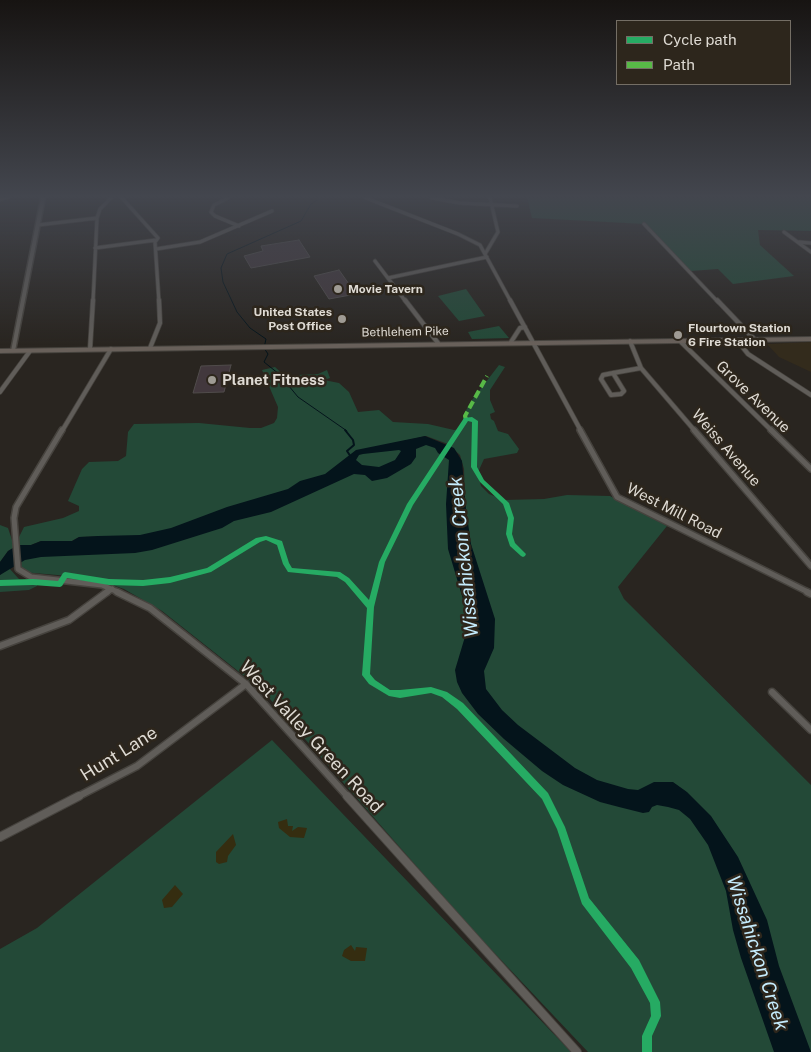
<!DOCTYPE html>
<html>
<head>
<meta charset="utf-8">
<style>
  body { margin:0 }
  #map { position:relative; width:811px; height:1052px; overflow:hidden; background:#292520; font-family:"Public Sans",sans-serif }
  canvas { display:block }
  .legend { position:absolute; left:616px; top:20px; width:175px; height:65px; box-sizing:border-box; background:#2d261c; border:1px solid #746e65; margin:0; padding:6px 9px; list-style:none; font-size:15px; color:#dedad3 }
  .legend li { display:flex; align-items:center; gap:10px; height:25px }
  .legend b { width:25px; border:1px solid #746e65 }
</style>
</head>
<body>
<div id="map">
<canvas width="811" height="1052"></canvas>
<ul class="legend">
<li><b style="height:6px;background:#26ab63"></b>Cycle path</li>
<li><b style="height:6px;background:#58b947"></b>Path</li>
</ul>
</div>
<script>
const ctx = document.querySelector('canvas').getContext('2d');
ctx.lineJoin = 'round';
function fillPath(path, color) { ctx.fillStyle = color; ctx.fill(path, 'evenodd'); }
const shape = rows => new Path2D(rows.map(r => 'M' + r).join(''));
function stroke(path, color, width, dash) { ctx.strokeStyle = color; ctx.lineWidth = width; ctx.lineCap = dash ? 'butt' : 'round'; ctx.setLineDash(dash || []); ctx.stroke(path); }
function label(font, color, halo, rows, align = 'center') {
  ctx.font = font + ' "Public Sans",sans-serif'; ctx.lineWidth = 5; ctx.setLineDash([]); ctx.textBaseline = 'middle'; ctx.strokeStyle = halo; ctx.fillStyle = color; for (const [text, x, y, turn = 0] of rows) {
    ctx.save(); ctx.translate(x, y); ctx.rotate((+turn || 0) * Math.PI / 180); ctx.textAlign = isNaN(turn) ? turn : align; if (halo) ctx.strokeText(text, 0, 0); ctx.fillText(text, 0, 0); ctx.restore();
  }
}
const built = shape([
  [811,342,811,372,779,357,767,344]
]);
const green = shape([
  [527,198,811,198,811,231,758,230,760,245,794,276,733,284,718,269,691,271,644,224,532,218],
  [466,289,485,316,459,321,438,296],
  [499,326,509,338,472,339,468,332],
  [499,365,505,367,490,390,490,400,495,412,490,414,491,419,494,421,498,431,508,434,519,449,517,453,484,459,479,470,479,479,481,486,489,494,504,500,544,499,567,495,610,496,667,526,618,587,624,599,811,785,811,1052,588,1052,468,925,262,690,162,611,124,589,92,578,22,572,21,556,118,536,79,537,72,541,41,541,31,545,18,545,8,551,0,562,0,525,8,528,12,540,19,537,24,527,63,518,79,511,79,506,68,501,82,469,89,462,118,461,126,456,128,432,134,424,199,423,250,428,261,428,274,423,277,418,278,407,262,370,275,367,287,378,297,379,297,375,318,374,327,370,330,378,324,380,339,383,349,392,358,412,379,410,393,422,428,424,454,430,461,429,465,412,472,400],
  [426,436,448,444,460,455,464,469,465,504,458,504,453,452,428,442,404,441],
  [9,568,19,579,37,584,37,586,29,590,0,592,0,575],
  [272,740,571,1052,0,1052,0,949,37,928]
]);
const sand = shape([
  [287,819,288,826,293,826,292,831,298,827,307,828,304,838,290,837,279,828,278,822],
  [233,834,236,845,228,856,227,862,219,864,216,862,216,852],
  [175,885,183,894,172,907,164,908,162,900],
  [351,945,355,951,356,947,367,948,365,961,351,961,342,956,344,950]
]);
const water = shape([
  [425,436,454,448,462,461,466,509,471,544,495,619,494,648,484,671,486,689,502,710,518,725,575,768,597,780,628,789,638,790,654,782,673,782,687,792,711,816,738,857,767,920,779,966,811,1052,774,1052,741,958,733,930,726,891,708,845,690,819,679,810,668,807,657,805,652,807,649,812,643,813,619,807,600,802,563,785,542,771,504,739,478,714,462,693,457,682,455,670,467,630,466,609,448,549,446,504,449,460,438,453,435,448,426,445,416,449,416,457,411,464,387,478,372,481,365,475,354,474,271,512,234,521,222,528,152,550,135,553,41,557,25,560,0,575,0,562,8,551,18,545,31,545,41,541,72,541,79,537,98,536,140,535,171,528,227,507,288,489,300,481,325,474,356,450],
  [399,450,401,451,395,460,379,467,362,465,356,460,359,455,363,454]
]);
const streamFar1 = shape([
  [321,198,311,204,301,221,227,254,221,268,223,282,237,312,250,328,266,339,264,348,268,354,264,362,279,374,298,397,347,431]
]);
const stream = shape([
  [345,430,353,440,354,445,347,451,351,457]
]);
const building = shape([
  [299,240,310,257,251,268,244,256,263,251,261,246,299,240],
  [339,270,356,294,329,299,314,276,339,270],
  [231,365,224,392,193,393,201,366,231,365]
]);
const minorFar4 = shape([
  [122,198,158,238,155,242,159,302],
  [228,198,214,205,211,212,215,216,239,226],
  [366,198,458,234,480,245,511,302],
  [432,198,460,203,517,206],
  [644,224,718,302],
  [38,225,97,218],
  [784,232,811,252],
  [799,242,811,243],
  [95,248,156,240],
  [156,249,200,242,272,211],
  [485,254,498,232,490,198],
  [375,261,406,302],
  [388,278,487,257],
  [93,302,97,218,100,209,111,198]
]);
const minorFar3 = shape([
  [405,300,438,343],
  [510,300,581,431],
  [717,300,755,340],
  [737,340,748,354,811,395],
  [630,341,641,368,695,431],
  [680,341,772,431],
  [511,342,520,328,525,327],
  [150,348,160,323,159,300],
  [90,349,93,300],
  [613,373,624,391,621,394,611,395,601,379,603,375,613,373],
  [613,373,641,368],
  [0,392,30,351],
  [62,431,111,349]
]);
const minorFar2 = shape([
  [62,430,16,507,14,518,18,569,31,577,102,585,120,593],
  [580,430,617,497,810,593],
  [694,430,811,566],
  [771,430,811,469],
  [106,593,112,589]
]);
const minorFar1 = shape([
  [117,592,150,608,246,684,348,797],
  [807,592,811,594],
  [0,646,69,620,107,592],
  [772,692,811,730],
  [77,797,137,766,246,684]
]);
const minor = shape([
  [347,796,577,1052],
  [0,837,79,796]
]);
const tertiary = shape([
  [41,198,45,198,15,351,13,352,11,351,41,198]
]);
const primary = shape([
  [4,198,10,198,0,201,0,199,4,198],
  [811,337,811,341,0,353,0,349,811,337]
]);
const quiet = shape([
  [466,419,465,416,487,376]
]);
const cycleway = shape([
  [472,417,478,421,477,467,484,480,509,503,514,518,512,534,515,543,526,554,525,556,523,557,521,556,510,546,506,534,508,518,503,504,480,482,471,467,472,422,468,421,413,505,385,562,374,607,370,674,375,680,390,690,400,690,431,687,447,692,463,703,548,793,565,827,589,898,639,960,660,1002,661,1016,652,1036,652,1052,642,1052,642,1036,651,1016,650,1003,631,968,582,904,557,829,542,799,457,709,442,697,431,693,400,698,389,696,369,684,362,675,367,608,345,582,337,577,288,572,283,564,277,545,266,540,260,542,211,572,170,583,143,586,109,585,67,578,62,586,60,587,33,585,0,586,0,580,33,579,58,581,63,573,65,572,109,579,143,580,170,577,207,568,256,538,266,536,282,541,289,563,292,568,340,572,349,578,369,600,379,562,407,504,464,418,472,417]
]);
const markers = [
  [338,289,5,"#9f9b94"],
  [342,319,5,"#9f9b94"],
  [678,335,5,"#9f9b94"],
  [212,380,5,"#9f9b94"]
];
const farPoinames = [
  ["Movie Tavern",348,289],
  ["United States",332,312,"right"],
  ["Post Office",332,326,"right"],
  ["Flourtown Station",688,328],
  ["6 Fire Station",688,342]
];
const farStreetnames = [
  ["Bethlehem Pike",405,332,-1]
];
const poiNames = [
  ["Planet Fitness",222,380]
];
const streetNames = [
  ["Grove Avenue",753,397,44],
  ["Weiss Avenue",726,448,49],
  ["West Mill Road",674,511,27]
];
const nearStreetnames = [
  ["West Valley Green Road",311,737,47],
  ["Hunt Lane",119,754,-32]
];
const nearWaternames = [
  ["Wissahickon Creek",464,557,-96],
  ["Wissahickon Creek",757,953,72]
];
fillPath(built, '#332b1c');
fillPath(green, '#234937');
fillPath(sand, '#352d10');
fillPath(water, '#04141b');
stroke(streamFar1, '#04141b', 1);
stroke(stream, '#04141b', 2);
fillPath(building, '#42383d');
stroke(building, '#504c4b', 1);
stroke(minorFar4, '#46433e', 4.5);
stroke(minorFar3, '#46433e', 5.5);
stroke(minorFar2, '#46433e', 8);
stroke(minorFar1, '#46433e', 9);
stroke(minor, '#46433e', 10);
stroke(tertiary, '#46433e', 3);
stroke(primary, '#46433e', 2);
stroke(minorFar4, '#605d59', 3);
stroke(minorFar3, '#605d59', 4);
stroke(minorFar2, '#605d59', 5);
stroke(minorFar1, '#605d59', 6);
stroke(minor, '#605d59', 8);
fillPath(tertiary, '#605d59');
fillPath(primary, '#68605a');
stroke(quiet, '#58b947', 4, [8, 4]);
fillPath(cycleway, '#26ab63');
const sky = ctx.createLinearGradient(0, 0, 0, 345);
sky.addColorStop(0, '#171412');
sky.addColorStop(0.57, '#43464e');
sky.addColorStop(1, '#43464e00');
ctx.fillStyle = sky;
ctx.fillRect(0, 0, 811, 345);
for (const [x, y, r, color] of markers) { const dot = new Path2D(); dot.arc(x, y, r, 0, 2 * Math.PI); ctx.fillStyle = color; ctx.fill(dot); stroke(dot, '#2d261c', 2); }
label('bold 12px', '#dedad3', '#2d261c', farPoinames, 'left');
label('12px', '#dedad3', '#2d261c', farStreetnames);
label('bold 15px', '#dedad3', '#2d261c', poiNames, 'left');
label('15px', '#dedad3', '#2d261c', streetNames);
label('18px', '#dedad3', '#2d261c', nearStreetnames);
label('italic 19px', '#c5ecfd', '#2d261c', nearWaternames);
</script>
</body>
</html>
